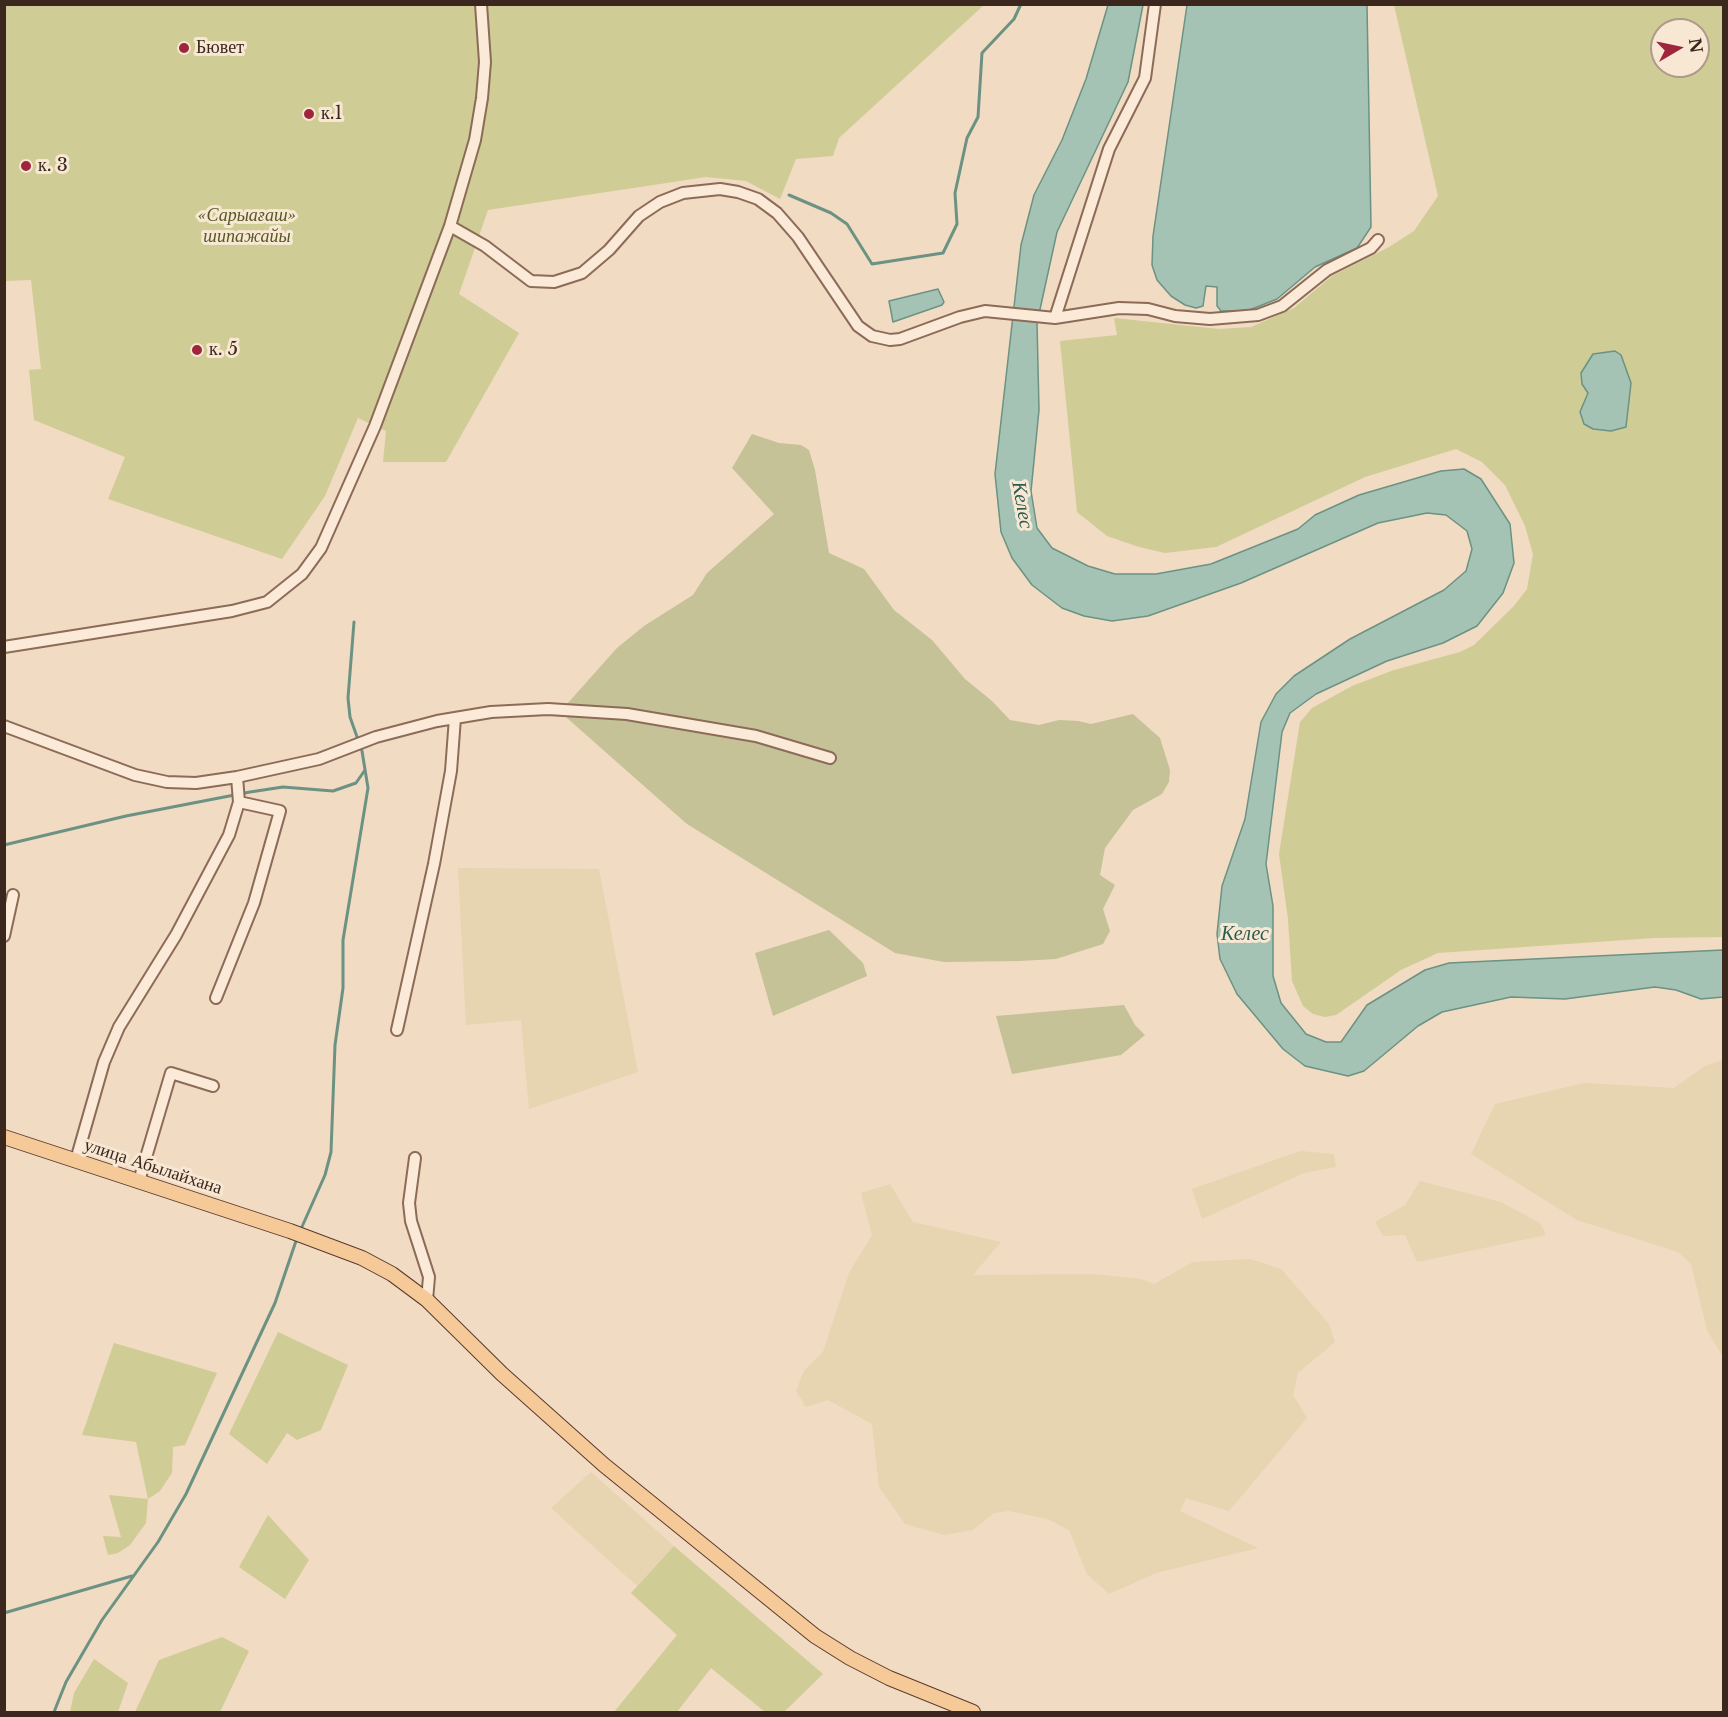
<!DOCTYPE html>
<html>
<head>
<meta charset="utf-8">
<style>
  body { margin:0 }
  #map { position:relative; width:1728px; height:1717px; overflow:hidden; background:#f1dbc3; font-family:"Libre Baskerville",serif }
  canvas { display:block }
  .frame { position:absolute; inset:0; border:6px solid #3b271d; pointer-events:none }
  .north { position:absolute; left:1650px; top:18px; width:60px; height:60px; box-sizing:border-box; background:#f7e7d3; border:2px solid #ac9a8a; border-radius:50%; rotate:81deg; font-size:16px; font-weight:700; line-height:24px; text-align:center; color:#3b271d }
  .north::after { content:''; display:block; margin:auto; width:21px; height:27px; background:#9e253b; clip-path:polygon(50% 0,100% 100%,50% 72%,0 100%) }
</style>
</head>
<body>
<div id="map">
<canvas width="1728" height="1717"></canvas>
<div class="frame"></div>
<div class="north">N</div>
</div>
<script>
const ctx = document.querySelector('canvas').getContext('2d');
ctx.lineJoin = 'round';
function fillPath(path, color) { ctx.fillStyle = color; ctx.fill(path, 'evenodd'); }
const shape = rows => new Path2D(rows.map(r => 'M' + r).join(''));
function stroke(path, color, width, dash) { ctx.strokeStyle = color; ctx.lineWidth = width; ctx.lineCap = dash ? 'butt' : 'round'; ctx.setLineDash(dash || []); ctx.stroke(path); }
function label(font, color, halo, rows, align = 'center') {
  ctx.font = font + ' "Libre Baskerville",serif'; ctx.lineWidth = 6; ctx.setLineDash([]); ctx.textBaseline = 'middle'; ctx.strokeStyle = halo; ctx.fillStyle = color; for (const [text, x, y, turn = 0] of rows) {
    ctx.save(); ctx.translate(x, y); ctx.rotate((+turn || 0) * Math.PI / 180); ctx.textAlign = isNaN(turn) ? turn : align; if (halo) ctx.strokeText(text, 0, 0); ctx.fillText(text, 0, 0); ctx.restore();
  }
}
const farmland = shape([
  [458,868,599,869,638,1072,529,1109,521,1020,466,1025],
  [1723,1060,1724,1060,1723,1357,1707,1330,1691,1264,1678,1252,1577,1220,1471,1154,1495,1104,1584,1083,1674,1088,1705,1066],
  [1300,1151,1334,1154,1336,1167,1304,1173,1202,1219,1192,1189],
  [1420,1181,1501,1202,1540,1223,1546,1235,1417,1262,1405,1235,1383,1236,1375,1222,1405,1205],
  [890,1184,913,1222,1001,1242,973,1275,1094,1274,1141,1279,1154,1284,1193,1262,1250,1259,1281,1269,1329,1324,1335,1342,1298,1373,1293,1395,1307,1418,1229,1511,1186,1498,1180,1511,1258,1548,1156,1573,1109,1594,1087,1574,1069,1530,1047,1519,1009,1511,994,1513,973,1530,944,1535,905,1524,879,1487,872,1424,828,1400,806,1407,796,1391,804,1371,823,1352,849,1273,872,1235,861,1193],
  [591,1472,674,1546,637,1586,551,1508]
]);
const green = shape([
  [4,5,984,5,839,138,833,156,796,159,780,199,746,181,706,177,488,210,459,294,519,333,446,462,383,462,386,431,358,418,325,496,282,559,108,499,125,457,34,420,29,370,41,369,31,280,5,281],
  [1394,5,1723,5,1723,937,1654,938,1438,953,1401,970,1336,1015,1325,1017,1313,1014,1303,1006,1292,981,1288,919,1279,854,1300,722,1312,708,1352,686,1394,670,1460,652,1474,645,1514,606,1527,589,1533,554,1525,526,1505,485,1482,462,1456,449,1365,477,1216,547,1165,553,1139,547,1107,536,1077,512,1060,341,1117,335,1114,318,1219,329,1251,327,1294,308,1332,276,1389,247,1414,231,1438,196],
  [1662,30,1698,30,1698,66,1662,66],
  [278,1332,348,1365,321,1430,297,1440,287,1433,267,1464,229,1434],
  [114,1343,217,1373,185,1445,173,1447,172,1473,160,1491,148,1499,146,1523,130,1545,118,1553,108,1555,103,1536,121,1537,109,1495,148,1499,136,1442,82,1435],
  [268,1515,309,1560,285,1599,239,1567],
  [674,1546,823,1674,784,1712,765,1712,711,1668,677,1712,614,1712,677,1635,631,1593],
  [222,1637,249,1651,220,1712,135,1712,159,1660],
  [94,1659,128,1683,118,1712,70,1712,74,1693]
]);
const cemetery = shape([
  [752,434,779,443,801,445,809,450,815,470,829,553,864,569,894,610,932,640,965,679,992,701,1010,720,1039,725,1059,720,1078,721,1091,724,1133,714,1160,738,1170,770,1169,782,1162,794,1133,810,1105,848,1100,875,1115,885,1103,909,1110,931,1103,944,1056,959,1019,961,944,962,895,953,687,824,567,718,567,704,617,648,644,626,693,595,707,573,774,514,732,468],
  [829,930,863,963,867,976,773,1016,755,953],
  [1124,1005,1135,1025,1145,1035,1121,1055,1012,1074,996,1016]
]);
const water = shape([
  [1108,5,1143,5,1128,82,1057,232,1037,323,1039,410,1031,491,1037,528,1052,548,1088,566,1115,574,1156,574,1211,564,1298,529,1315,515,1359,495,1441,471,1464,469,1481,479,1510,524,1514,563,1503,593,1477,626,1443,643,1387,661,1316,694,1290,713,1282,732,1266,864,1273,906,1273,976,1281,1003,1306,1034,1326,1042,1341,1042,1367,1005,1425,970,1449,963,1723,950,1723,997,1701,999,1676,990,1655,987,1565,999,1511,997,1442,1012,1418,1026,1364,1071,1348,1076,1305,1066,1283,1049,1237,994,1220,959,1217,934,1222,886,1245,819,1261,722,1276,694,1294,676,1350,639,1444,590,1466,571,1472,549,1467,531,1446,515,1427,513,1378,523,1241,583,1148,616,1112,621,1084,616,1062,608,1032,585,1012,558,1001,532,995,474,1021,245,1034,195,1062,140,1086,79,1108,5],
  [1187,5,1367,5,1371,227,1357,248,1315,267,1277,299,1247,311,1221,311,1217,306,1217,287,1206,286,1203,306,1196,308,1185,305,1171,296,1157,280,1152,265,1153,236,1187,5],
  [938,289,944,302,942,305,893,322,889,301,938,289],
  [1615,351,1621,355,1631,383,1626,427,1611,431,1593,429,1584,424,1580,412,1588,393,1582,384,1581,373,1593,354,1615,351]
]);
const stream = shape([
  [789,195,831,213,847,224,872,264,943,253,957,224,955,193,967,138,978,117,982,53,1014,19,1021,4],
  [4,845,126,816,250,792,283,787,333,791,356,783,365,770],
  [301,1229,325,1175,331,1152,335,1045,343,988,343,940,368,788,362,751,350,717,348,698,354,622],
  [4,1613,132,1576],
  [54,1712,66,1682,102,1620,158,1542,186,1494,275,1303,297,1238]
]);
const minor = shape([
  [450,226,485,246,531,281,554,282,582,273,609,250,639,216,660,202,683,193,720,189,738,192,758,199,777,213,798,237,858,326,872,336,890,340,900,339,960,317,985,311,1055,318,1119,308,1148,309,1175,316,1210,319,1258,315,1282,306,1327,270,1371,248,1378,240],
  [1055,318,1109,149,1145,78,1155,4],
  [4,647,232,611,267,602,302,574,321,548,375,426,450,226,475,140,482,98,485,62,481,4],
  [4,726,135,775,167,782,196,783,237,777,319,759,376,737,437,721,491,712,548,709,627,714,756,736,830,758],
  [4,936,13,895],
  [216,998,254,903,280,811,239,802],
  [397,1030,434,864,451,771,455,718],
  [415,1158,409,1203,411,1221,429,1277,427,1300],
  [76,1160,104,1062,119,1027,176,935,229,835,239,802,237,777],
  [139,1181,171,1073,213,1086]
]);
const major = shape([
  [4,1137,290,1231,362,1258,392,1274,427,1300,502,1374,604,1465,815,1636,850,1658,889,1678,973,1712]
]);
const markers = [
  [184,48,6,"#9e253b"],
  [309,114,6,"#9e253b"],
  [26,166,6,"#9e253b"],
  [197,350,6,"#9e253b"]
];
const poiNames = [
  ["Бювет",196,48],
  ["к.1",321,114],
  ["к. 3",38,166],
  ["к. 5",209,350]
];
const parkNames = [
  ["«Сарыағаш»",247,216],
  ["шипажайы",247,237]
];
const streetNames = [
  ["улица Абылайхана",153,1167,18]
];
const waterNames = [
  ["Келес",1022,505,80],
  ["Келес",1245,934]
];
fillPath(farmland, '#e7d4b0');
fillPath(green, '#cfcc96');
fillPath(cemetery, '#c4c296');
fillPath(water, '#a5c3b5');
stroke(water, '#6b9282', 1.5);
stroke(stream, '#6b9282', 3);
stroke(minor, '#8c6b58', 14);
stroke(major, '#5a3a2d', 16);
stroke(minor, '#fbead7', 10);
stroke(major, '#f6c999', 14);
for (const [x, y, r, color] of markers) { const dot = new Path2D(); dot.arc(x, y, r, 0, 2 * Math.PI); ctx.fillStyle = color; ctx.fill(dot); stroke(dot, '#f7e7d3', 2); }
label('18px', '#3b271d', '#f7e7d3', poiNames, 'left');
label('italic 18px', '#545923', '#f7e7d3', parkNames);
label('18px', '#3b271d', '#f7e7d3', streetNames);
label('italic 20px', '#2c5c50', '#f7e7d3', waterNames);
</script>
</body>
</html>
